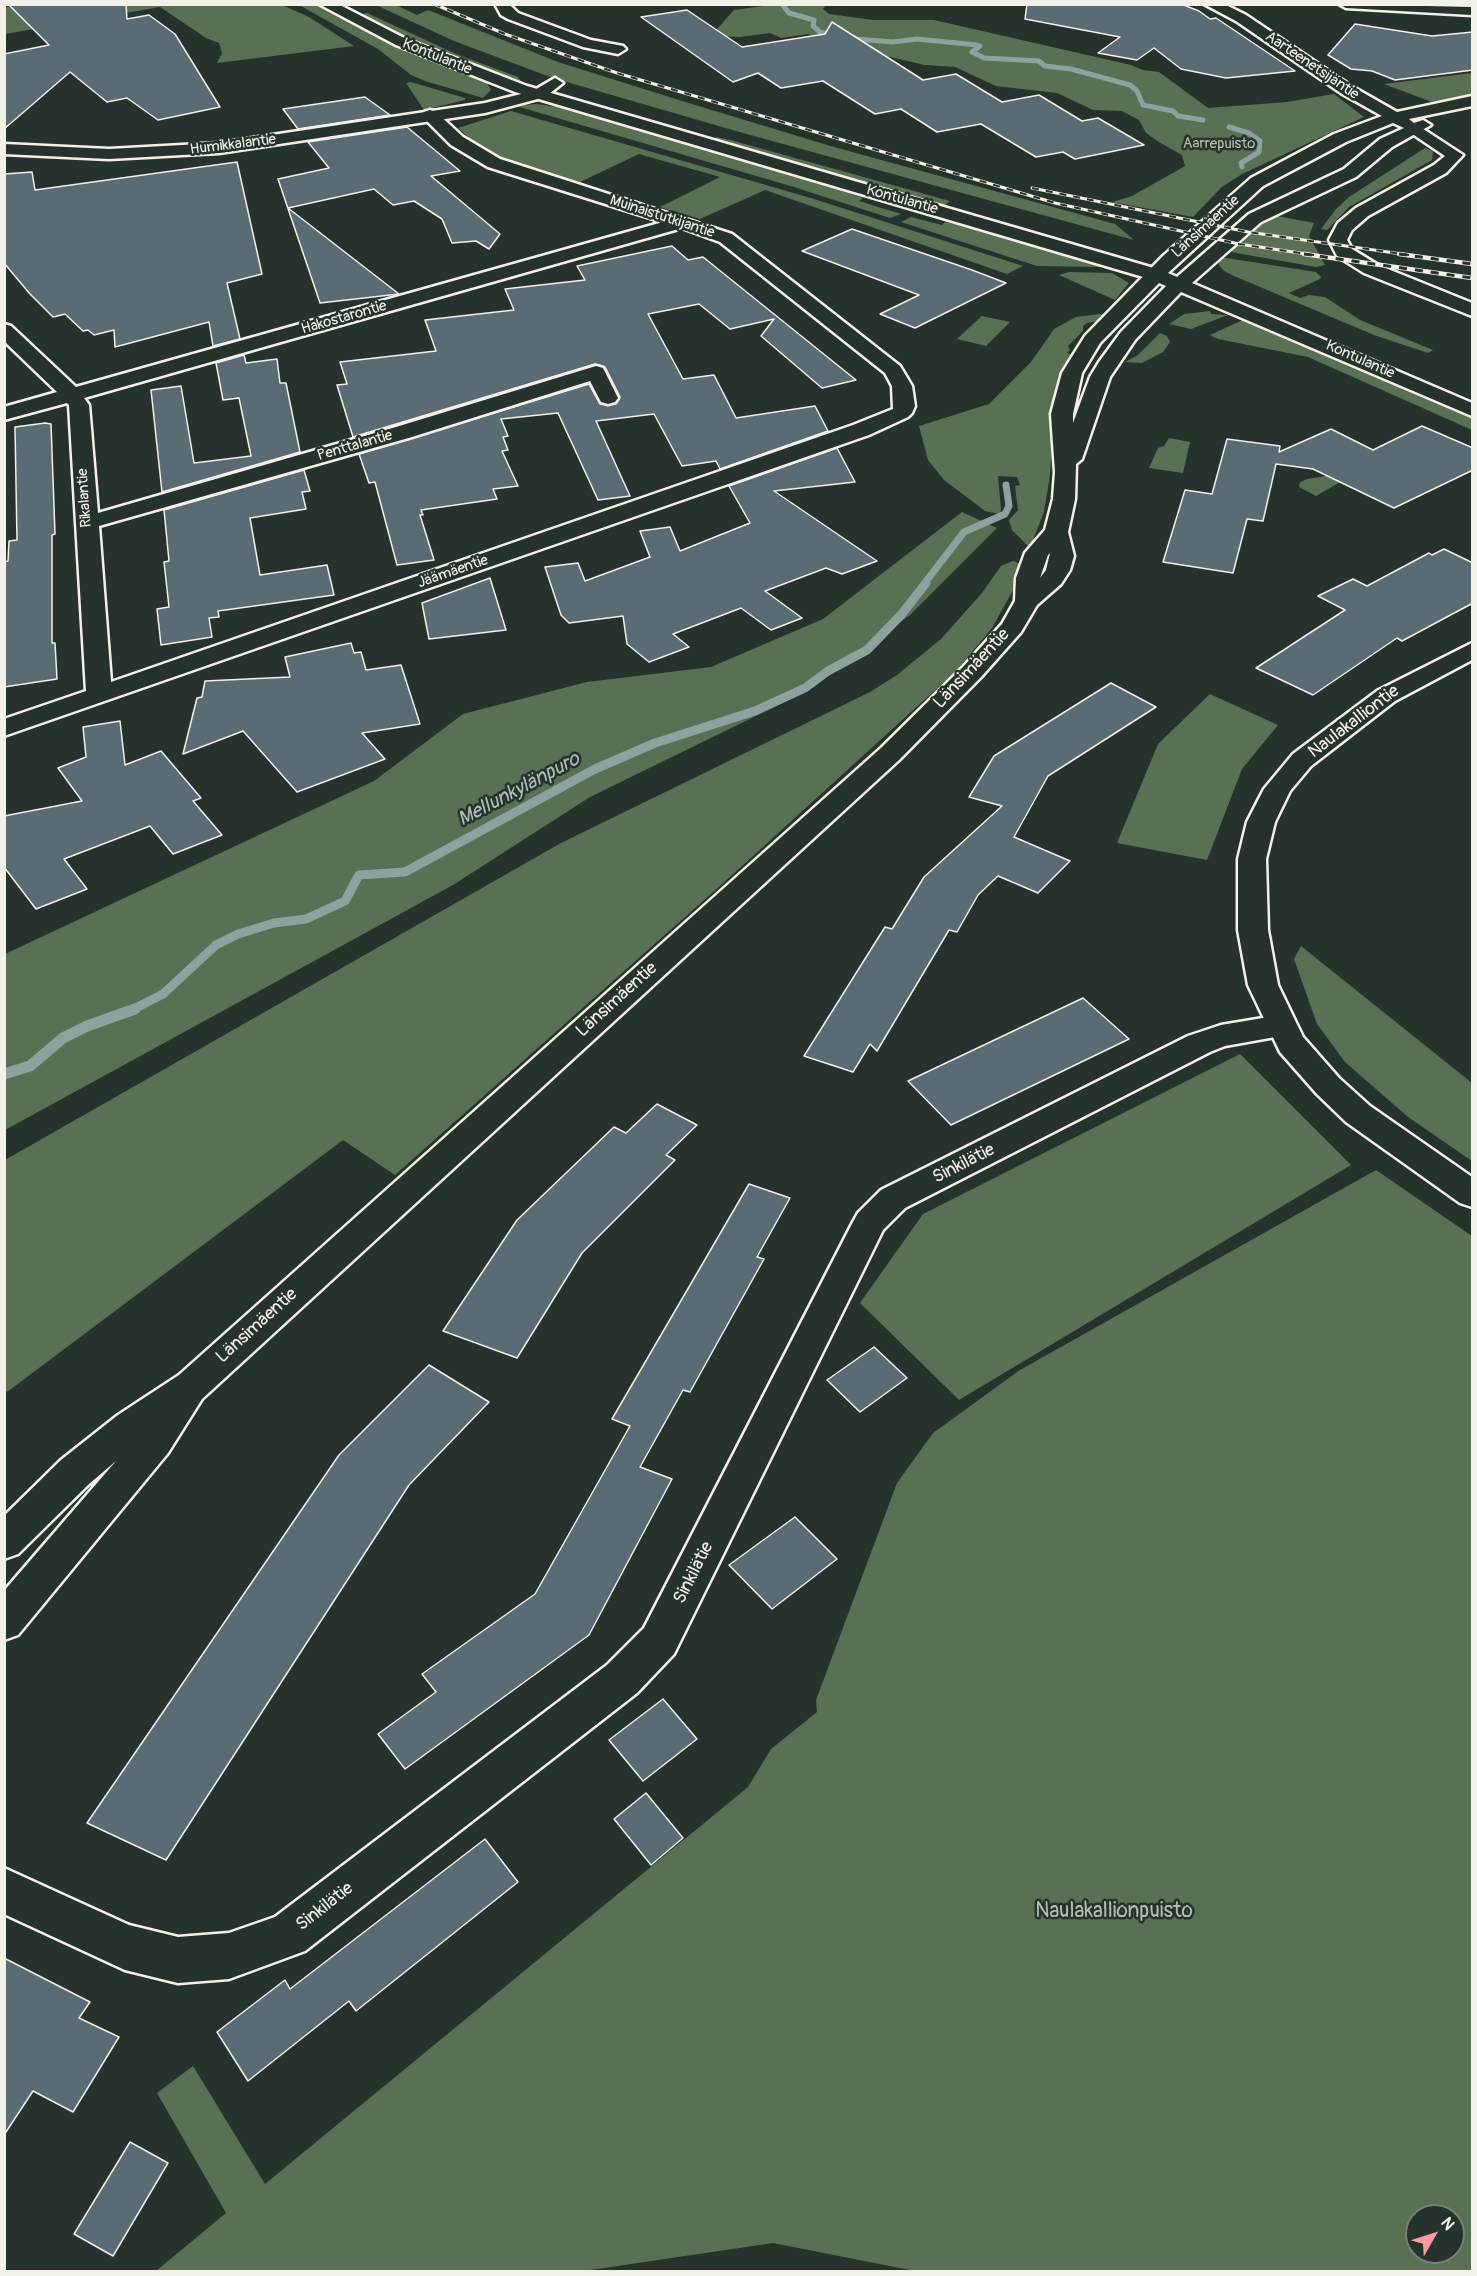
<!DOCTYPE html>
<html>
<head>
<meta charset="utf-8">
<style>
  body { margin:0 }
  #map { position:relative; width:1477px; height:2276px; overflow:hidden; background:#26332d; font-family:Pangolin,sans-serif }
  canvas { display:block }
  .frame { position:absolute; inset:0; border:6px solid #f4f1e8; pointer-events:none }
  .north { position:absolute; left:1405px; top:2204px; width:60px; height:60px; box-sizing:border-box; background:#26332d; border:2px solid #787f78; border-radius:50%; rotate:51deg; font-size:16px; font-weight:700; line-height:24px; text-align:center; color:#f4f1e8 }
  .north::after { content:''; display:block; margin:auto; width:21px; height:27px; background:#ff9aa2; clip-path:polygon(50% 0,100% 100%,50% 72%,0 100%) }
</style>
</head>
<body>
<div id="map">
<canvas width="1477" height="2276"></canvas>
<div class="frame"></div>
<div class="north">N</div>
</div>
<script>
const ctx = document.querySelector('canvas').getContext('2d');
ctx.lineJoin = 'round';
function fillPath(path, color) { ctx.fillStyle = color; ctx.fill(path, 'evenodd'); }
const shape = rows => new Path2D(rows.map(r => 'M' + r).join(''));
function stroke(path, color, width, dash) { ctx.strokeStyle = color; ctx.lineWidth = width; ctx.lineCap = dash ? 'butt' : 'round'; ctx.setLineDash(dash || []); ctx.stroke(path); }
function label(font, color, halo, rows, align = 'center') {
  ctx.font = font + ' Pangolin,sans-serif'; ctx.lineWidth = 5; ctx.setLineDash([]); ctx.textBaseline = 'middle'; ctx.strokeStyle = halo; ctx.fillStyle = color; for (const [text, x, y, turn = 0] of rows) {
    ctx.save(); ctx.translate(x, y); ctx.rotate((+turn || 0) * Math.PI / 180); ctx.textAlign = isNaN(turn) ? turn : align; if (halo) ctx.strokeText(text, 0, 0); ctx.fillText(text, 0, 0); ctx.restore();
  }
}
const green = shape([
  [280,4,309,17,354,46,217,63,222,53,219,43,206,38,160,7,5,34,5,7,20,5],
  [299,5,318,6,375,36,487,83,491,90,483,98,425,81,411,75,378,49],
  [376,5,396,5,417,15,428,10,558,62,682,101,834,147,1115,224,1134,240,743,133,553,78,454,41],
  [771,5,826,5,823,9,829,14,873,20,934,20,1131,65,1143,70,1159,72,1208,108,1287,102,1334,94,1364,117,1242,174,1222,187,1193,217,1112,202,1132,196,1185,166,1182,155,1159,142,1146,133,1139,120,1122,111,1093,110,1057,93,996,86,955,67,925,65,846,47,808,34,781,38,770,33,740,37,711,36,734,10],
  [367,13,456,54,518,77,522,83,444,55,357,15],
  [1472,73,1472,98,1437,104,1384,84],
  [411,82,465,98,465,100,424,110,406,83],
  [536,104,566,108,820,182,863,198,859,201,901,214,890,218,794,187,516,106],
  [511,111,814,199,1023,266,1007,274,765,190,700,219,660,207,720,177,639,154,578,183,497,157,477,145,458,128],
  [717,137,734,141,950,201,945,205,925,201,710,140],
  [1425,148,1433,151,1432,160,1349,207,1327,230,1321,229,1336,209,1349,197],
  [1267,214,1314,223,1309,236,1325,265,1316,267,1225,251],
  [911,217,942,225,945,222,978,228,1106,265,1100,267,1037,266,901,222],
  [1220,257,1316,272,1321,277,1320,279,1289,293,1300,298,1309,295,1325,297,1360,320,1433,350,1428,353,1374,335,1234,276,1224,271,1219,265],
  [1069,272,1112,273,1129,283,1115,300,1059,275],
  [1210,311,1211,314,1228,315,1191,329,1169,324,1184,314],
  [1100,314,1108,315,1103,320,1087,323,1083,326,1083,331,1068,346,1070,350,1067,353,1073,355,1056,395,1050,475,1044,512,1030,548,1012,530,1009,520,1018,510,1015,486,1020,485,1017,477,998,476,1001,510,999,514,985,511,944,480,928,460,919,426,989,404,1031,362,1054,329,1076,317],
  [982,316,1010,322,986,346,957,339],
  [1245,319,1472,418,1472,430,1308,357,1218,339,1210,335],
  [1160,333,1167,336,1170,342,1163,352,1142,363,1125,362,1138,355],
  [1169,438,1190,442,1183,473,1149,468,1158,448,1164,446],
  [1333,475,1342,481,1316,496,1299,487,1300,482,1307,479],
  [962,512,997,528,910,615,803,693,590,797,453,885,5,1130,5,954,374,781,463,714,587,682,711,667,823,619],
  [1013,561,1021,564,1018,581,992,628,956,671,730,877,395,1175,343,1140,7,1392,5,1390,5,1160,561,843,870,692,897,675,941,639,982,593,1001,566],
  [1210,694,1278,725,1242,769,1207,860,1117,843,1158,744],
  [1301,946,1472,1083,1472,1161,1408,1117,1345,1062,1317,1024,1294,959],
  [1240,1054,1351,1165,959,1400,860,1303,923,1214],
  [1376,1170,1472,1236,1472,2271,920,2272,773,2243,577,2272,156,2271,226,2213,157,2093,193,2066,265,2184,748,1787,771,1749,817,1712,816,1700,897,1483,933,1433,1020,1370],
  [1417,2216,1453,2216,1453,2252,1417,2252]
]);
const streamFar3 = shape([
  [782,4,789,13,814,20,813,26,820,32,844,38,893,42,917,39,977,45,980,46,972,52,984,58,1039,61,1045,66,1071,69,1130,85,1137,91,1143,105,1173,111,1178,116,1203,120],
  [1229,127,1249,133,1260,141,1259,152,1241,163,1242,167]
]);
const streamFar2 = shape([
  [924,584,964,532,1005,514,1009,506,1006,485]
]);
const streamFar1 = shape([
  [132,1010,163,994,216,945,238,934,274,923,306,919,345,901,359,875,405,872,595,769,655,743,755,711,805,688,828,671,867,650,901,615,926,583]
]);
const stream = shape([
  [4,1074,30,1066,63,1038,87,1026,135,1009]
]);
const building = shape([
  [8,4,126,4,127,19,149,15,175,34,220,107,158,120,127,98,107,102,70,72,4,129,4,54,49,45,8,4],
  [1027,4,1181,4,1199,11,1210,19,1216,18,1295,71,1226,78,1181,69,1154,48,1137,60,1098,53,1120,37,1025,19,1027,4],
  [687,10,742,47,825,34,832,22,923,80,956,74,1002,102,1039,95,1082,121,1098,118,1144,145,1075,159,1063,152,1036,157,981,124,937,132,901,109,875,114,823,81,781,88,758,73,733,82,641,17,687,10],
  [1355,24,1432,36,1473,32,1473,70,1395,80,1372,71,1351,69,1328,55,1355,24],
  [365,97,390,115,298,129,283,109,365,97],
  [407,127,460,171,431,176,500,234,489,249,476,241,452,243,442,219,414,201,393,205,374,189,288,208,399,294,320,303,278,179,329,168,308,142,407,127],
  [237,162,262,274,227,283,240,339,213,346,209,322,115,347,114,330,94,335,88,330,83,331,65,314,53,317,30,294,4,263,4,174,32,172,35,190,237,162],
  [852,229,972,270,1006,283,915,328,880,314,919,295,802,251,852,229],
  [672,246,688,260,703,257,856,380,822,388,761,336,774,319,730,329,699,304,648,314,683,379,714,375,736,418,815,406,828,431,720,469,716,461,682,466,654,414,596,421,630,496,598,500,558,413,501,419,508,436,503,437,508,450,502,451,518,486,493,489,497,499,421,510,423,515,420,515,434,560,397,565,375,482,369,483,359,454,589,384,600,404,616,404,620,397,605,367,595,364,353,437,337,385,347,384,340,362,436,351,425,320,514,310,505,289,585,280,577,266,672,246],
  [244,355,246,363,277,359,280,383,286,383,300,452,162,492,151,390,181,386,194,463,251,456,239,398,223,400,216,363,244,355],
  [45,423,51,424,55,534,52,535,52,643,55,643,57,679,4,687,4,562,8,561,9,541,17,540,15,427,45,423],
  [1422,426,1473,448,1473,470,1394,508,1313,469,1276,464,1263,521,1247,519,1233,573,1163,562,1185,490,1212,494,1227,439,1280,446,1279,452,1331,429,1373,450,1422,426],
  [837,448,855,482,774,491,877,561,842,574,826,568,765,591,802,618,771,630,741,608,673,634,689,647,649,662,627,644,623,616,569,623,561,615,545,567,578,563,585,581,650,557,640,531,670,527,680,551,750,523,729,486,837,448],
  [304,470,310,491,302,492,306,509,250,518,260,575,327,565,334,595,218,611,219,617,209,618,212,637,161,645,157,609,169,607,164,562,169,561,164,510,304,470],
  [1444,549,1473,563,1473,603,1402,641,1397,638,1313,695,1256,668,1345,610,1318,596,1353,579,1367,586,1429,553,1432,555,1444,549],
  [490,578,506,630,429,639,422,603,490,578],
  [351,643,354,653,361,652,366,670,401,665,420,724,362,733,385,759,297,792,243,731,183,754,197,698,202,697,205,681,290,677,285,657,351,643],
  [1111,683,1156,707,1048,776,1014,837,1070,861,1038,893,998,876,978,895,957,932,949,930,877,1051,870,1044,853,1072,804,1056,885,927,892,929,924,877,1002,806,969,797,994,756,1111,683],
  [120,721,125,765,161,751,201,798,193,801,222,835,173,854,150,826,64,859,87,889,36,909,4,867,4,816,82,801,58,768,86,757,83,727,120,721],
  [1083,998,1129,1039,951,1125,908,1081,1083,998],
  [657,1104,697,1125,666,1155,675,1160,582,1253,517,1358,443,1331,517,1220,614,1127,626,1133,657,1104],
  [749,1184,790,1198,757,1257,764,1259,690,1392,683,1390,640,1467,672,1479,589,1635,405,1769,378,1734,436,1692,422,1674,535,1594,630,1426,612,1419,749,1184],
  [874,1347,907,1378,860,1412,827,1380,874,1347],
  [429,1365,489,1402,409,1485,166,1860,87,1823,339,1455,429,1365],
  [795,1517,837,1559,772,1609,729,1565,795,1517],
  [663,1699,697,1739,643,1781,609,1740,663,1699],
  [646,1793,683,1838,651,1865,614,1819,646,1793],
  [485,1839,518,1882,356,2011,349,2001,248,2081,217,2032,285,1980,290,1989,485,1839],
  [4,1958,90,2002,79,2018,119,2037,73,2112,33,2091,4,2135,4,1958],
  [130,2142,168,2163,113,2256,74,2234,130,2142]
]);
const street = shape([
  [495,4,509,4,518,13,591,40,623,46,626,49,618,54,583,47,508,19,501,15,495,4],
  [1339,4,1472,7,1472,15,1346,8,1339,4],
  [430,110,436,112,463,137,500,159,732,234,900,366,912,386,915,406,912,413,908,417,869,435,4,736,4,719,86,691,69,405,67,403,4,420,4,407,57,392,4,341,4,324,11,326,76,387,663,222,488,167,451,145,424,118,422,115,424,112,430,110],
  [682,228,720,242,885,373,892,386,893,409,853,425,111,682,99,526,412,437,590,381,601,402,608,404,615,402,618,398,603,368,596,366,396,427,98,513,89,405,84,398,682,228],
  [1414,123,1463,155,1446,173,1368,216,1352,230,1347,240,1352,249,1378,265,1472,303,1472,316,1364,273,1337,256,1329,240,1338,223,1356,208,1434,165,1445,156,1408,131,1406,128,1408,125,1414,123],
  [1281,1015,1292,1018,1297,1026,1292,1034,1225,1046,1210,1052,905,1208,883,1230,674,1654,637,1693,305,1951,229,1979,178,1983,125,1970,4,1914,4,1868,129,1925,178,1937,229,1933,275,1917,607,1665,644,1628,853,1222,858,1213,881,1190,1188,1036,1221,1025,1281,1015]
]);
const secondary = shape([
  [1204,4,1224,4,1246,15,1353,87,1397,112,1472,96,1472,106,1409,119,1414,123,1423,120,1431,125,1392,147,1356,177,1261,222,1192,283,1472,403,1472,416,1181,292,1135,340,1110,377,1082,459,1076,464,1075,499,1068,532,1074,556,1070,570,1061,584,1037,605,1021,632,981,677,899,760,202,1399,168,1453,18,1635,4,1640,4,1591,116,1461,89,1484,18,1554,4,1559,4,1516,61,1460,118,1415,179,1375,881,748,963,667,1002,624,1015,601,1016,578,1025,553,1045,530,1053,499,1055,472,1051,414,1062,373,1085,336,1163,256,1251,178,1334,134,1382,116,1341,93,1236,21,1204,4],
  [1393,123,1404,128,1380,139,1344,169,1249,214,1177,277,1168,273,1263,186,1346,142,1393,123],
  [1159,283,1166,286,1121,332,1099,362,1090,377,1073,423,1073,414,1082,373,1100,343,1159,283],
  [1050,553,1046,570,1040,578,1048,555,1050,553],
  [555,78,563,83,545,97,485,113,219,153,109,159,4,154,4,144,109,149,219,143,485,103,533,91,555,78],
  [1472,643,1472,660,1395,701,1311,766,1290,791,1275,822,1266,859,1268,930,1278,985,1303,1037,1339,1078,1370,1106,1472,1177,1472,1207,1460,1203,1346,1122,1317,1094,1280,1052,1248,985,1238,930,1238,859,1247,822,1264,789,1293,754,1377,691,1472,643]
]);
const primary = shape([
  [319,4,338,4,406,39,527,86,1164,271,1166,275,1164,279,1150,279,515,92,396,45,319,4]
]);
const railFar1 = shape([
  [434,4,505,34,617,73,1055,203,1239,244,1314,255],
  [1032,188,1248,232,1409,255]
]);
const rail = shape([
  [1304,254,1472,278],
  [1399,254,1472,264]
]);
const farStreetnames = [
  ["Kontulantie",437,57,22],
  ["Aarteenetsijäntie",1312,66,34],
  ["Humikkalantie",233,145,-7],
  ["Kontulantie",902,200,16],
  ["Muinaistutkijantie",662,217,18],
  ["Länsimäentie",1206,227,-42],
  ["Hakostarontie",344,318,-16],
  ["Kontulantie",1360,360,24],
  ["Penttalantie",355,446,-16],
  ["Rikalantie",85,498,-94],
  ["Jäämäentie",453,572,-19]
];
const farParknames = [
  ["Aarrepuisto",1219,144]
];
const streetNames = [
  ["Länsimäentie",972,669,-47],
  ["Naulakalliontie",1354,722,-37],
  ["Länsimäentie",617,1000,-42],
  ["Sinkilätie",964,1164,-27],
  ["Länsimäentie",257,1326,-42],
  ["Sinkilätie",694,1573,-63],
  ["Sinkilätie",325,1907,-38]
];
const waterNames = [
  ["Mellunkylänpuro",519,790,-28]
];
const nearParknames = [
  ["Naulakallionpuisto",1114,1912]
];
fillPath(green, '#597054');
stroke(streamFar3, '#8da19e', 5);
stroke(streamFar2, '#8da19e', 7);
stroke(streamFar1, '#8da19e', 9);
stroke(stream, '#8da19e', 11);
fillPath(building, '#5b6b74');
stroke(building, '#f4f1e8', 1.5);
stroke(street, '#f4f1e8', 5);
stroke(secondary, '#f4f1e8', 5);
stroke(primary, '#f4f1e8', 5);
fillPath(street, '#26332d');
fillPath(secondary, '#26332d');
fillPath(primary, '#26332d');
stroke(railFar1, '#f4f1e8', 3);
stroke(rail, '#f4f1e8', 4.5);
stroke(railFar1, '#26332d', 2, [7]);
stroke(rail, '#26332d', 3, [8]);
label('15px', '#f4f1e8', '#26332d', farStreetnames);
label('15px', '#b6bdad', '#26332d', farParknames);
label('18px', '#f4f1e8', '#26332d', streetNames);
label('italic 20px', '#afbbb7', '#26332d', waterNames);
label('21px', '#b6bdad', '#26332d', nearParknames);
</script>
</body>
</html>
